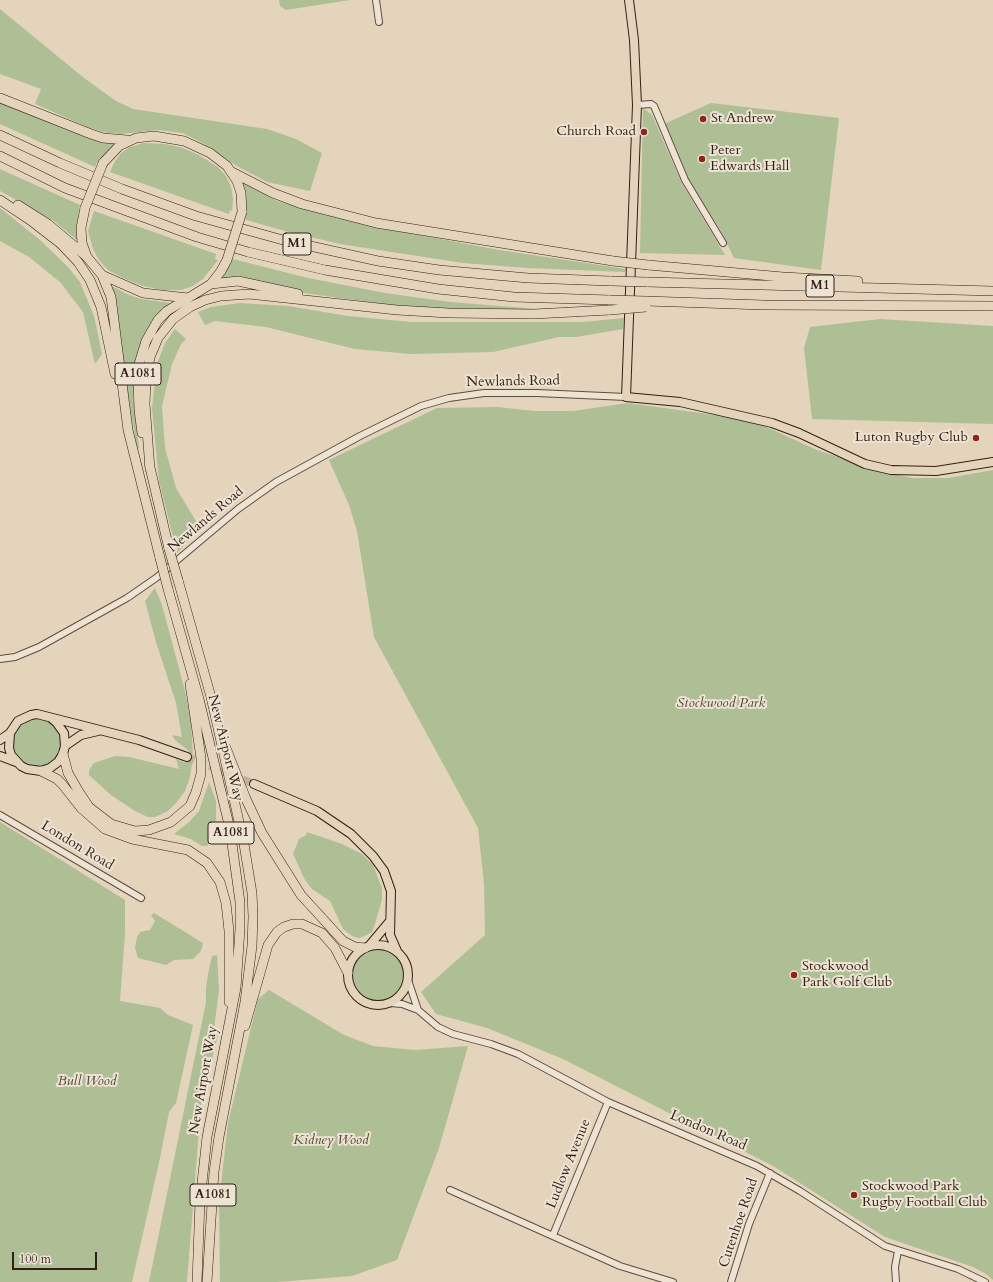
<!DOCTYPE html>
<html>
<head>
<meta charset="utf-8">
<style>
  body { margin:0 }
  #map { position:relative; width:993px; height:1282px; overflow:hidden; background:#e4d4bb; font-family:Cardo,serif }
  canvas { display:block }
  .scale { position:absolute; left:12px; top:1252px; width:85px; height:18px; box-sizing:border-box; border:2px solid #341f16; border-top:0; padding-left:5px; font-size:12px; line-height:14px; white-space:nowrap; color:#341f16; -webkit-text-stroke:3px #ede3d3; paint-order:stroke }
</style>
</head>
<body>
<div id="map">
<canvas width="993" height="1282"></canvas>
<div class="scale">100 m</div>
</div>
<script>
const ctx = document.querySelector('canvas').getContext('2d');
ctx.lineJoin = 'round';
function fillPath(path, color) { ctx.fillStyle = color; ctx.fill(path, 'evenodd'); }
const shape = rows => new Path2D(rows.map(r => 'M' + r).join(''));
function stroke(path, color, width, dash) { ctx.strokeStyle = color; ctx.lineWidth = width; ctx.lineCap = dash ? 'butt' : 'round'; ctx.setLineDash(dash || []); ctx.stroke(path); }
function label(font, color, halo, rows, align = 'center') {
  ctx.font = font + ' Cardo,serif'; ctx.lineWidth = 4; ctx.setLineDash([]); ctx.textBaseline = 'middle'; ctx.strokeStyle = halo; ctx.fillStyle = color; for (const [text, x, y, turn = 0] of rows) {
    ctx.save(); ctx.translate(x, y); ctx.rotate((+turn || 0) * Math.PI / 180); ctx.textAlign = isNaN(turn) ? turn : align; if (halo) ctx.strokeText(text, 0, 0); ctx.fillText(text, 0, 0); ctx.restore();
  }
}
const green = shape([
  [279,0,350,0,286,10,280,6],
  [0,9,84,78,116,101,133,109,267,129,296,139,322,153,310,191,267,182,237,166,204,144,183,133,158,130,121,134,107,133,90,128,35,104,41,89,0,74],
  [0,102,114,143,115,144,99,163,97,162,95,167,0,124],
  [711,103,839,118,821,270,734,258,721,231,687,177,664,124],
  [643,108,652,115,682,184,725,255,640,253],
  [144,143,165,144,180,147,197,154,218,167,226,176,231,187,233,199,232,211,230,210,229,214,110,172,115,161,121,153,130,147],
  [0,169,80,205,77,225,78,241,54,221,0,191],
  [242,182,277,201,361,224,499,250,626,269,625,272,527,268,463,263,340,244,285,231,246,220],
  [0,208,40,240,68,267,80,282,94,316,102,354,95,364,83,312,60,282,29,257,0,241],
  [94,211,216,254,215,259,218,260,203,279,193,286,181,290,162,290,143,286,125,279,108,270,99,260,93,249,88,231],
  [233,259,308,278,385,293,450,302,538,309,466,310,404,307,304,293,240,278,219,280],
  [110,285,129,295,141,299,170,303,148,328,143,337,136,361,133,396,139,448,137,449],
  [240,303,288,306,348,316,411,322,583,322,624,318,623,329,576,337,559,337,493,352,411,354,355,349,266,327,215,321,205,325,198,312,211,307],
  [880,319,993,326,993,424,812,419,804,348,810,327],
  [175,329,186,339,181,344,172,364,162,406,165,448,176,488,200,528,177,553,159,481,152,408,157,364,165,343],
  [628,403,751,420,817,450,870,468,912,478,948,478,993,470,993,1280,986,1274,973,1267,885,1237,773,1166,563,1059,487,1028,436,1014,421,992,485,935,484,884,478,828,374,637,357,531,349,505,329,460,437,408,497,407,535,411,573,411],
  [155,588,162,605,185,691,191,722,193,757,190,777,185,791,176,803,168,811,155,817,148,817,135,811,111,795,89,775,89,770,94,763,115,756,129,757,179,769,176,759,185,763,189,751,175,740,172,735,182,737,176,703,156,642,145,601],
  '13 743a24 24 0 1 1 48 0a24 24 0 1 1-48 0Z',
  [209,782,216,801,216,819,211,842,207,846,202,846,191,839,174,834,189,822,199,811],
  [0,822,125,900,125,933,120,1001,160,1008,168,1015,193,1025,176,1103,169,1112,160,1158,132,1282,0,1282],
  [307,832,342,844,362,854,373,865,382,888,382,900,374,927,372,932,365,936,359,938,352,936,343,929,330,901,312,889,305,880,293,854,299,839,306,835],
  [154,913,203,943,201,951,193,959,174,960,166,965,138,958,135,948,137,937,140,932,150,930,155,921,151,915],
  '350 975a27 27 0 1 1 54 0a27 27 0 1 1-54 0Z',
  [217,955,219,990,214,1029,219,1031,201,1104,187,1282,149,1282,206,1002,206,988,208,974,212,956],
  [269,990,344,1035,373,1046,415,1050,468,1046,439,1148,397,1260,352,1276,278,1282,220,1282,219,1202,228,1123,258,999]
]);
const majorTunnel = shape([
  [187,757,254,784]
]);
const minor = shape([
  [376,0,379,22],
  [637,105,651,104,654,106,685,180,723,243],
  [0,659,15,657,39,647,127,598,156,578,238,509,276,482,360,436,421,406,449,398,484,393,537,393,626,397],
  [0,815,141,898],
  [408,980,418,1010],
  [390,1003,402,1004,418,1010,438,1027,453,1034,491,1044,518,1054,608,1102,757,1166,800,1191,885,1246,958,1269,985,1282],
  [450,1190,620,1266,673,1282],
  [553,1235,608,1102],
  [731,1282,749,1224,770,1173],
  [896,1282,895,1267,898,1251]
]);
const major = shape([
  [629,0,634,40,637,105,626,397,680,402,772,423,799,433,865,464,891,470,936,471,993,462],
  [51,718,56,722,64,733,65,746,63,754,58,762,50,768,41,771,27,769,21,766,11,755,9,748,10,733,18,721,31,715,37,714,139,740,187,757],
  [0,740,10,733],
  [65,746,81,735,98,731],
  [0,756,16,762],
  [254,784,317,811,351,834,373,856,384,871,391,891,390,935,397,951],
  '348 975a30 30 0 1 1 60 0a30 30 0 1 1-60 0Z',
  [369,946,390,921]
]);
const highway = shape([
  [0,98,91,134,103,138,127,140],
  [0,135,60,163,122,189,196,216,283,240,378,261,439,270,528,278,611,281],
  [0,156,65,188,197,237,248,252,325,270,438,289,514,297,610,300],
  [103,163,119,146,136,138,154,136,184,141,210,153,227,166,237,181,241,193,242,212],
  [232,172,273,193,302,204,376,223,613,261],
  [0,200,30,220,61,244,78,262,90,280,101,307,115,374],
  [18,205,48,224,86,256],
  [85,208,81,228,82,243,87,257,102,275,143,293,188,298],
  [648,265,783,277,858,281],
  [102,275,111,297,128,430,160,558],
  [647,282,993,291],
  [211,284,238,281,298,294],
  [646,301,764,305,993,306],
  [142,433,139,410,138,381,139,364,146,341,158,320,167,311,211,284,221,271,227,260],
  [149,463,169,549],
  [150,469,145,404,146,381,150,357,158,338,173,319,190,307,205,300,221,296,249,294,397,310,449,313,534,314,610,310],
  [178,580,211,697,244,844,252,893,253,917,252,946,245,1002,219,1137,214,1172,207,1282],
  [168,589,199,699,230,829,240,902,240,929,236,988,207,1137,200,1201,197,1282],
  [226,748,246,799,262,833,301,895,343,941,355,947,365,948],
  [63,754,68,773,79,792,89,807,111,824,135,831,149,830,171,822,190,806,196,792,201,774,201,758,190,684],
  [41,771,57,779,62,784,81,808,105,829,132,839,188,850,207,863,220,882,226,903,229,931,229,1002],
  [245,1026,268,945,277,932,284,927,293,924,302,924,322,933,335,948,348,973]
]);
const highwayBridge = shape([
  [85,208,103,163],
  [227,260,242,212],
  [613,261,648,265],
  [611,281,647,282],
  [610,300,646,301],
  [610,310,646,307],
  [169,549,178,580],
  [160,558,168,589]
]);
const markers = [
  [703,119,4,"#8f2418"],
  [644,132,4,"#8f2418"],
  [702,159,4,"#8f2418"],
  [976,438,4,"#8f2418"],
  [794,975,4,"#8f2418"],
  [854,1195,4,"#8f2418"]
];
const shields = [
  [297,244,28],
  [820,286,28],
  [138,374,46],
  [231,833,46],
  [213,1195,46]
];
const shieldNames = [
  ["M1",297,244],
  ["M1",820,286],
  ["A1081",138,374],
  ["A1081",231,833],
  ["A1081",213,1195]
];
const poiNames = [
  ["St Andrew",711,119],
  ["Church Road",636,132,"right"],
  ["Peter",710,151],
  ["Edwards Hall",710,167],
  ["Luton Rugby Club",968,438,"right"],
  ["Stockwood",802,967],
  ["Park Golf Club",802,983],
  ["Stockwood Park",862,1187],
  ["Rugby Football Club",862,1203]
];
const streetNames = [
  ["Newlands Road",513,382,-1],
  ["Newlands Road",206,520,-40],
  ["New Airport Way",225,748,76],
  ["London Road",77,846,31],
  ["New Airport Way",204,1080,-80],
  ["London Road",708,1131,23],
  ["Ludlow Avenue",569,1164,-68],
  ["Cutenhoe Road",739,1223,-71]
];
const parkNames = [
  ["Stockwood Park",721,704],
  ["Bull Wood",87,1082],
  ["Kidney Wood",331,1141]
];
fillPath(green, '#aebe95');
stroke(majorTunnel, '#c1b09a', 8, [8, 4]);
stroke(minor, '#604c3f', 8);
stroke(major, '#341f16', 10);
stroke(highway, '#341f16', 10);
stroke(minor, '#ede3d3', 6);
stroke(major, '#e4d4bb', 8);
stroke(highway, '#e4d4bb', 9);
stroke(highwayBridge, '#341f16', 10, []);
stroke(highwayBridge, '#e4d4bb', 9);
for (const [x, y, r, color] of markers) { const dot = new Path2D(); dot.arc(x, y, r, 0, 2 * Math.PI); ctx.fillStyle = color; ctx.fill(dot); stroke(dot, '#ede3d3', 1.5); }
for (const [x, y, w] of shields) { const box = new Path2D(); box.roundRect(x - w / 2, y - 11, w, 22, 3); ctx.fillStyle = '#ede3d3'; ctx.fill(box); stroke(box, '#341f16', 1); }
label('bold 13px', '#341f16', null, shieldNames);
label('14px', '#341f16', '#ede3d3', poiNames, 'left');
label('14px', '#341f16', '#ede3d3', streetNames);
label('italic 14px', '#524736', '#ede3d3', parkNames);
</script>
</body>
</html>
